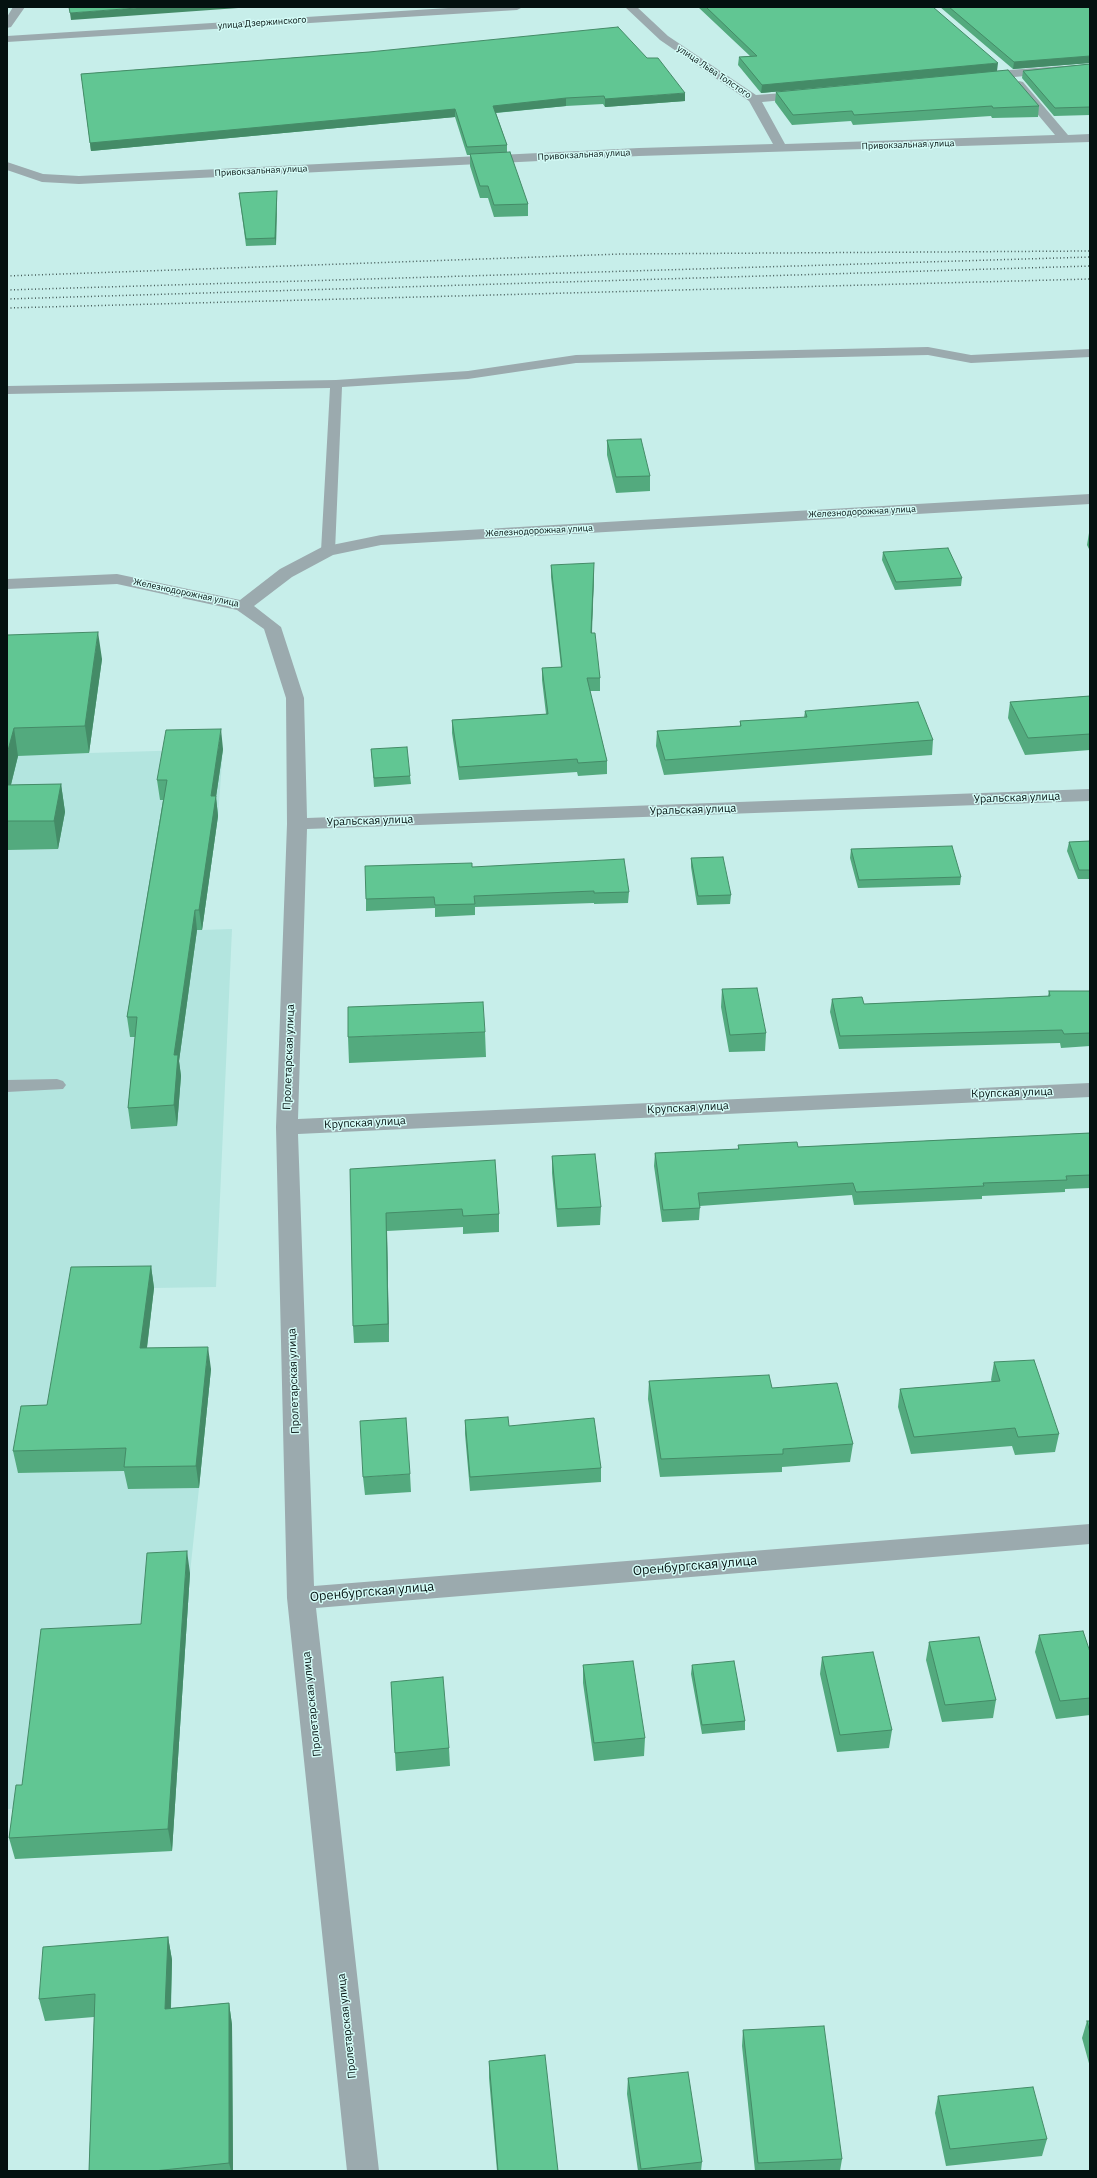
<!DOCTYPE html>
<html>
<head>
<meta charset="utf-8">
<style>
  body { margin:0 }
  #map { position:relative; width:1097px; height:2178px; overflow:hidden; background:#c7eeea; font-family:"IBM Plex Sans",sans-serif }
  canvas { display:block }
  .frame { position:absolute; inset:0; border:8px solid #041110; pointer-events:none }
</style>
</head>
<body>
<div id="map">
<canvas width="1097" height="2178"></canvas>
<div class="frame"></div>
</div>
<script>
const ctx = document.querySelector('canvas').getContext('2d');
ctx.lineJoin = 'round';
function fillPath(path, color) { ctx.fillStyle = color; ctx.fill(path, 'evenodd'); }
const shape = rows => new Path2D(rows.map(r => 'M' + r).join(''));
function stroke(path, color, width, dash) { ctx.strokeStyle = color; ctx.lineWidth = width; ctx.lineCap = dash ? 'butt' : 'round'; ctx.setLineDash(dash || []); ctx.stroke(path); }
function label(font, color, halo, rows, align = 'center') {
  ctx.font = font + ' "IBM Plex Sans",sans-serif'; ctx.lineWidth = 3; ctx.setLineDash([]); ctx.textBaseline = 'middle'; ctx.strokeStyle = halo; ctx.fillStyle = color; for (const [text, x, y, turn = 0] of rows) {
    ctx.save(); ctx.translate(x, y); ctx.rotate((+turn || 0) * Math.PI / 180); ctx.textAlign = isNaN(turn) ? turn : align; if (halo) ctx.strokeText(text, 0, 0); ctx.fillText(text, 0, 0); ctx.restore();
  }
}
const built = shape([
  [7,662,89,753,223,749,218,816,202,930,232,929,216,1287,154,1288,18,1473,130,1471,128,1489,199,1488,190,1573,172,1851,15,1859,21,1808,7,1809]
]);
const lane = shape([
  [928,347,971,355,1090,349,1090,357,971,363,928,355,576,363,468,379,342,387,335,551,328,555,321,551,330,388,7,394,7,386,336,380,468,371,576,355,928,347],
  [57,1079,63,1081,66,1085,63,1089,7,1092,7,1080,57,1079]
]);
const street = shape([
  [13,7,25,7,11,27,7,28,7,17,13,7],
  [464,7,523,7,517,10,7,42,7,36,464,7],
  [625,7,637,7,668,36,756,95,810,91,812,94,810,97,806,98,762,102,785,144,1055,135,1013,85,1019,81,1023,82,1068,135,1090,134,1090,142,639,156,79,184,42,182,7,170,7,162,43,174,79,176,639,148,773,144,749,101,660,40,625,7],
  [1090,64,1090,70,982,80,976,76,982,72,1090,64],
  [1090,494,1090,504,381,545,333,555,292,577,254,606,281,627,304,698,307,818,1090,789,1090,801,307,829,298,1119,1090,1083,1090,1097,298,1134,314,1586,1090,1524,1090,1544,316,1608,379,2171,347,2171,287,1598,276,1127,287,824,286,698,264,629,237,610,117,584,7,589,7,579,117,574,240,600,280,569,322,547,381,535,1090,494]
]);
const rail = shape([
  [7,276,621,254,1090,251],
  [7,290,1090,257],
  [7,299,1090,266],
  [7,308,1090,279]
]);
const wall = shape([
  [698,7,933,7,997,71,1039,106,1038,117,992,118,991,116,853,125,851,121,792,125,775,102,776,92,962,74,761,93,738,65,739,57,750,56],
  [940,7,1090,7,1090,63,1013,69],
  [369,52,685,101,605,107,603,104,566,106,496,113,507,145,507,152,528,204,528,216,494,217,488,198,480,198,470,166,470,155,467,155,455,117,91,151,81,74],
  [1090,64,1090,115,1054,116,1022,78,1023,71],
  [239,193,277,198,276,245,246,246],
  [607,440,650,476,650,491,616,493,607,455],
  [1089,533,1090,533,1090,551,1087,545],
  [883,552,962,578,961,586,895,590,882,560],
  [551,565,594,576,592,633,600,678,600,691,590,691,607,761,607,774,578,776,577,772,459,780,452,733,452,720,546,714,542,680,542,668,561,667,551,577],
  [7,635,102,659,89,753,18,756,11,785,61,784,65,812,58,849,7,850],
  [1090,696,1090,750,1025,755,1008,718,1010,702],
  [805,711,933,740,932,755,664,775,656,746,657,731,740,726,740,721,804,718],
  [223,749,216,797,218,816,202,930,197,930,179,1061,181,1076,177,1126,131,1129,128,1108,135,1037,130,1037,127,1017,163,800,160,800,157,780],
  [371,749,410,776,411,784,374,787],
  [1090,841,1090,879,1078,879,1067,851,1069,842],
  [851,849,961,877,960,885,858,888,850,858],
  [691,858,731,895,730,904,697,905,691,867],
  [472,867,629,892,628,903,594,904,594,903,475,907,475,915,435,917,435,908,366,911,366,899],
  [722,989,766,1033,765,1051,729,1052,721,1007],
  [1049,991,1090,991,1090,1046,1061,1048,1060,1043,839,1049,830,1012,832,999,864,1004,1048,996],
  [485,1032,486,1057,349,1063,348,1037],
  [1090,1133,1090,1188,1065,1189,1065,1192,982,1196,982,1199,854,1205,852,1195,700,1206,699,1220,662,1222,654,1166,655,1153,738,1149,738,1145,798,1147],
  [552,1156,601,1207,600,1225,557,1227,552,1173],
  [350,1169,499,1214,499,1232,463,1234,463,1227,387,1231,389,1342,354,1343,353,1326],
  [151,1266,154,1288,147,1348,211,1369,199,1488,128,1489,124,1471,18,1473,13,1451],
  [994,1362,1059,1434,1055,1452,1015,1455,1012,1446,911,1454,898,1407,900,1389,992,1382,991,1380],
  [649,1381,772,1388,853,1444,850,1462,782,1467,782,1472,660,1477,648,1399],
  [465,1420,509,1426,601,1468,601,1482,470,1491,465,1434],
  [410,1474,411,1492,365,1495,363,1477],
  [190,1573,172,1851,15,1859,9,1838,22,1785,141,1624],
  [1039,1635,1090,1652,1090,1715,1056,1719,1035,1652],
  [929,1642,996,1700,993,1718,942,1722,926,1660],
  [822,1657,892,1730,889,1748,837,1752,820,1674],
  [583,1665,645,1738,644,1756,594,1761,583,1683],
  [692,1665,745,1721,745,1730,702,1734,691,1674],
  [391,1682,449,1748,450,1766,396,1771],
  [168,1937,172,1960,171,2008,229,2003,232,2025,233,2171,89,2171,94,2017,45,2021,39,1999],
  [1087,2021,1090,2021,1090,2067,1082,2038],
  [743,2030,842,2159,840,2171,755,2171,742,2046],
  [489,2061,558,2171,497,2171,489,2078],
  [628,2078,702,2162,701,2171,638,2171,627,2094],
  [938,2096,1047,2139,1042,2156,946,2166,935,2113]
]);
const shadedWall = shape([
  [150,7,252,7,71,20,70,13],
  [1090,56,1090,63,1013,69,1014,62],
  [998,63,997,71,761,93,762,85],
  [685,93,685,101,605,107,605,99],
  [566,98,566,106,493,113,493,106],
  [455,109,455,117,91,151,90,143],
  [277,191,277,198,276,245,275,238],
  [594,563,594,576,591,645,591,633],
  [98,632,102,659,89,753,85,726],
  [14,728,18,756,7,800,7,754],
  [221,729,223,749,216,797,218,816,202,930,199,910,211,796],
  [61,784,65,812,58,849,54,821],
  [195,910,197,930,179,1061,181,1076,177,1126,174,1105,174,1055],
  [386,1213,387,1231,389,1342,388,1324],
  [151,1266,154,1288,144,1371,140,1348],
  [208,1347,211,1369,199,1488,196,1466],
  [187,1551,190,1573,172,1851,168,1829],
  [168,1937,172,1960,170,2031,165,2009],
  [229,2003,232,2025,233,2171,231,2171,229,2163]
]);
const building = shape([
  [69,7,150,7,70,13,69,7],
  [706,7,933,7,998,63,762,85,739,57,757,56,706,7],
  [949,7,1090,7,1090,56,1014,62,949,7],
  [618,27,647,58,658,58,685,93,605,99,604,96,566,98,493,106,507,145,467,147,455,109,90,143,81,74,369,52,618,27],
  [1090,64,1090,107,1055,108,1023,71,1090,64],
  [1008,70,1039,106,993,108,992,106,854,115,852,111,793,115,776,92,1008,70],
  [510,152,528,204,494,205,488,186,480,186,470,154,510,152],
  [277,191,275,238,246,239,239,193,277,191],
  [641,439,650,476,616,477,607,440,641,439],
  [948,548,962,578,896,582,883,552,948,548],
  [594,563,591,633,595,633,600,678,587,678,607,761,578,763,577,759,459,767,452,720,548,714,542,668,562,667,551,565,594,563],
  [98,632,85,726,14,728,7,754,7,635,98,632],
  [1090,696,1090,734,1028,738,1010,702,1090,696],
  [918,702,933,740,665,760,657,731,741,726,740,721,807,717,805,711,918,702],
  [221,729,211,796,216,796,199,910,195,910,174,1055,178,1055,174,1105,128,1108,137,1017,127,1017,167,780,157,780,166,730,221,729],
  [407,747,410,776,374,778,371,749,407,747],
  [61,784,54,821,7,821,7,785,61,784],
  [1090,841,1090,870,1079,870,1069,842,1090,841],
  [952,846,961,877,859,880,851,849,952,846],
  [723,857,731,895,698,896,691,858,723,857],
  [624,859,629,892,594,893,594,891,474,896,475,904,435,905,434,897,366,899,365,866,472,863,472,867,624,859],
  [757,988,766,1033,730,1035,722,989,757,988],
  [1049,991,1090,991,1090,1033,1064,1034,1062,1030,840,1036,832,999,862,997,864,1004,1050,996,1049,991],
  [483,1002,485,1032,348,1037,348,1007,483,1002],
  [1090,1133,1090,1175,1066,1176,1067,1180,983,1183,984,1186,856,1192,853,1183,698,1193,700,1208,663,1210,655,1153,739,1149,738,1145,797,1142,798,1147,1090,1133],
  [595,1154,601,1207,557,1209,552,1156,595,1154],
  [495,1160,499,1214,463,1216,462,1209,386,1213,388,1324,353,1326,350,1169,495,1160],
  [151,1266,140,1348,208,1347,196,1466,124,1467,126,1448,13,1451,21,1406,47,1405,71,1267,151,1266],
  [1034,1360,1059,1434,1018,1437,1015,1428,914,1437,900,1389,1000,1381,994,1362,1034,1360],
  [769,1375,772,1388,837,1383,853,1444,783,1449,783,1454,661,1459,649,1381,769,1375],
  [508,1417,509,1426,594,1418,601,1468,470,1477,465,1420,508,1417],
  [406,1418,410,1474,363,1477,360,1421,406,1418],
  [187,1551,168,1829,9,1838,16,1785,22,1785,41,1629,141,1624,147,1553,187,1551],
  [1083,1631,1090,1652,1090,1698,1060,1701,1039,1635,1083,1631],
  [979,1637,996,1700,945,1705,929,1642,979,1637],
  [873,1652,892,1730,840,1735,822,1657,873,1652],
  [633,1661,645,1738,594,1743,583,1665,633,1661],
  [734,1661,745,1721,702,1725,692,1665,734,1661],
  [443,1677,449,1748,395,1753,391,1682,443,1677],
  [168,1937,165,2009,229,2003,229,2163,154,2171,89,2171,95,1994,39,1999,43,1947,168,1937],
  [1087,2021,1090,2021,1090,2033,1087,2021],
  [824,2026,842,2159,758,2163,743,2030,824,2026],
  [545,2055,558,2171,498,2171,489,2061,545,2055],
  [688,2072,702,2162,641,2169,628,2078,688,2072],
  [1033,2087,1047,2139,950,2149,938,2096,1033,2087]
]);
const farStreetnames = [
  ["улица Дзержинского",262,23,-4],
  ["улица Льва Толстого",714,72,34],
  ["Привокзальная улица",908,145,-2],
  ["Привокзальная улица",584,155,-3],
  ["Привокзальная улица",261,171,-3],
  ["Железнодорожная улица",862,512,-3],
  ["Железнодорожная улица",539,531,-3],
  ["Железнодорожная улица",186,593,12]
];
const streetNames = [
  ["Уральская улица",1017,798,-2],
  ["Уральская улица",693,810,-2],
  ["Уральская улица",370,821,-2],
  ["Пролетарская улица",289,1057,-88],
  ["Крупская улица",1012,1093,-2],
  ["Крупская улица",688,1108,-3],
  ["Крупская улица",365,1123,-3],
  ["Пролетарская улица",294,1381,-92],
  ["Пролетарская улица",312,1704,-96],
  ["Пролетарская улица",347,2026,-96]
];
const nearStreetnames = [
  ["Оренбургская улица",695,1566,-5],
  ["Оренбургская улица",372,1592,-5]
];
fillPath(built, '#b3e5df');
fillPath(lane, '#9baaae');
fillPath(street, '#9baaae');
stroke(rail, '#445a58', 1.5, [1, 2.5]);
fillPath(wall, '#53aa7e');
fillPath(shadedWall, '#448b67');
fillPath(building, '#61c693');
stroke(building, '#448b67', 1);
label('9px', '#041110', '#d4fcf7', farStreetnames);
label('11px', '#041110', '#d4fcf7', streetNames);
label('13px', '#041110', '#d4fcf7', nearStreetnames);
</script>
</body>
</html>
